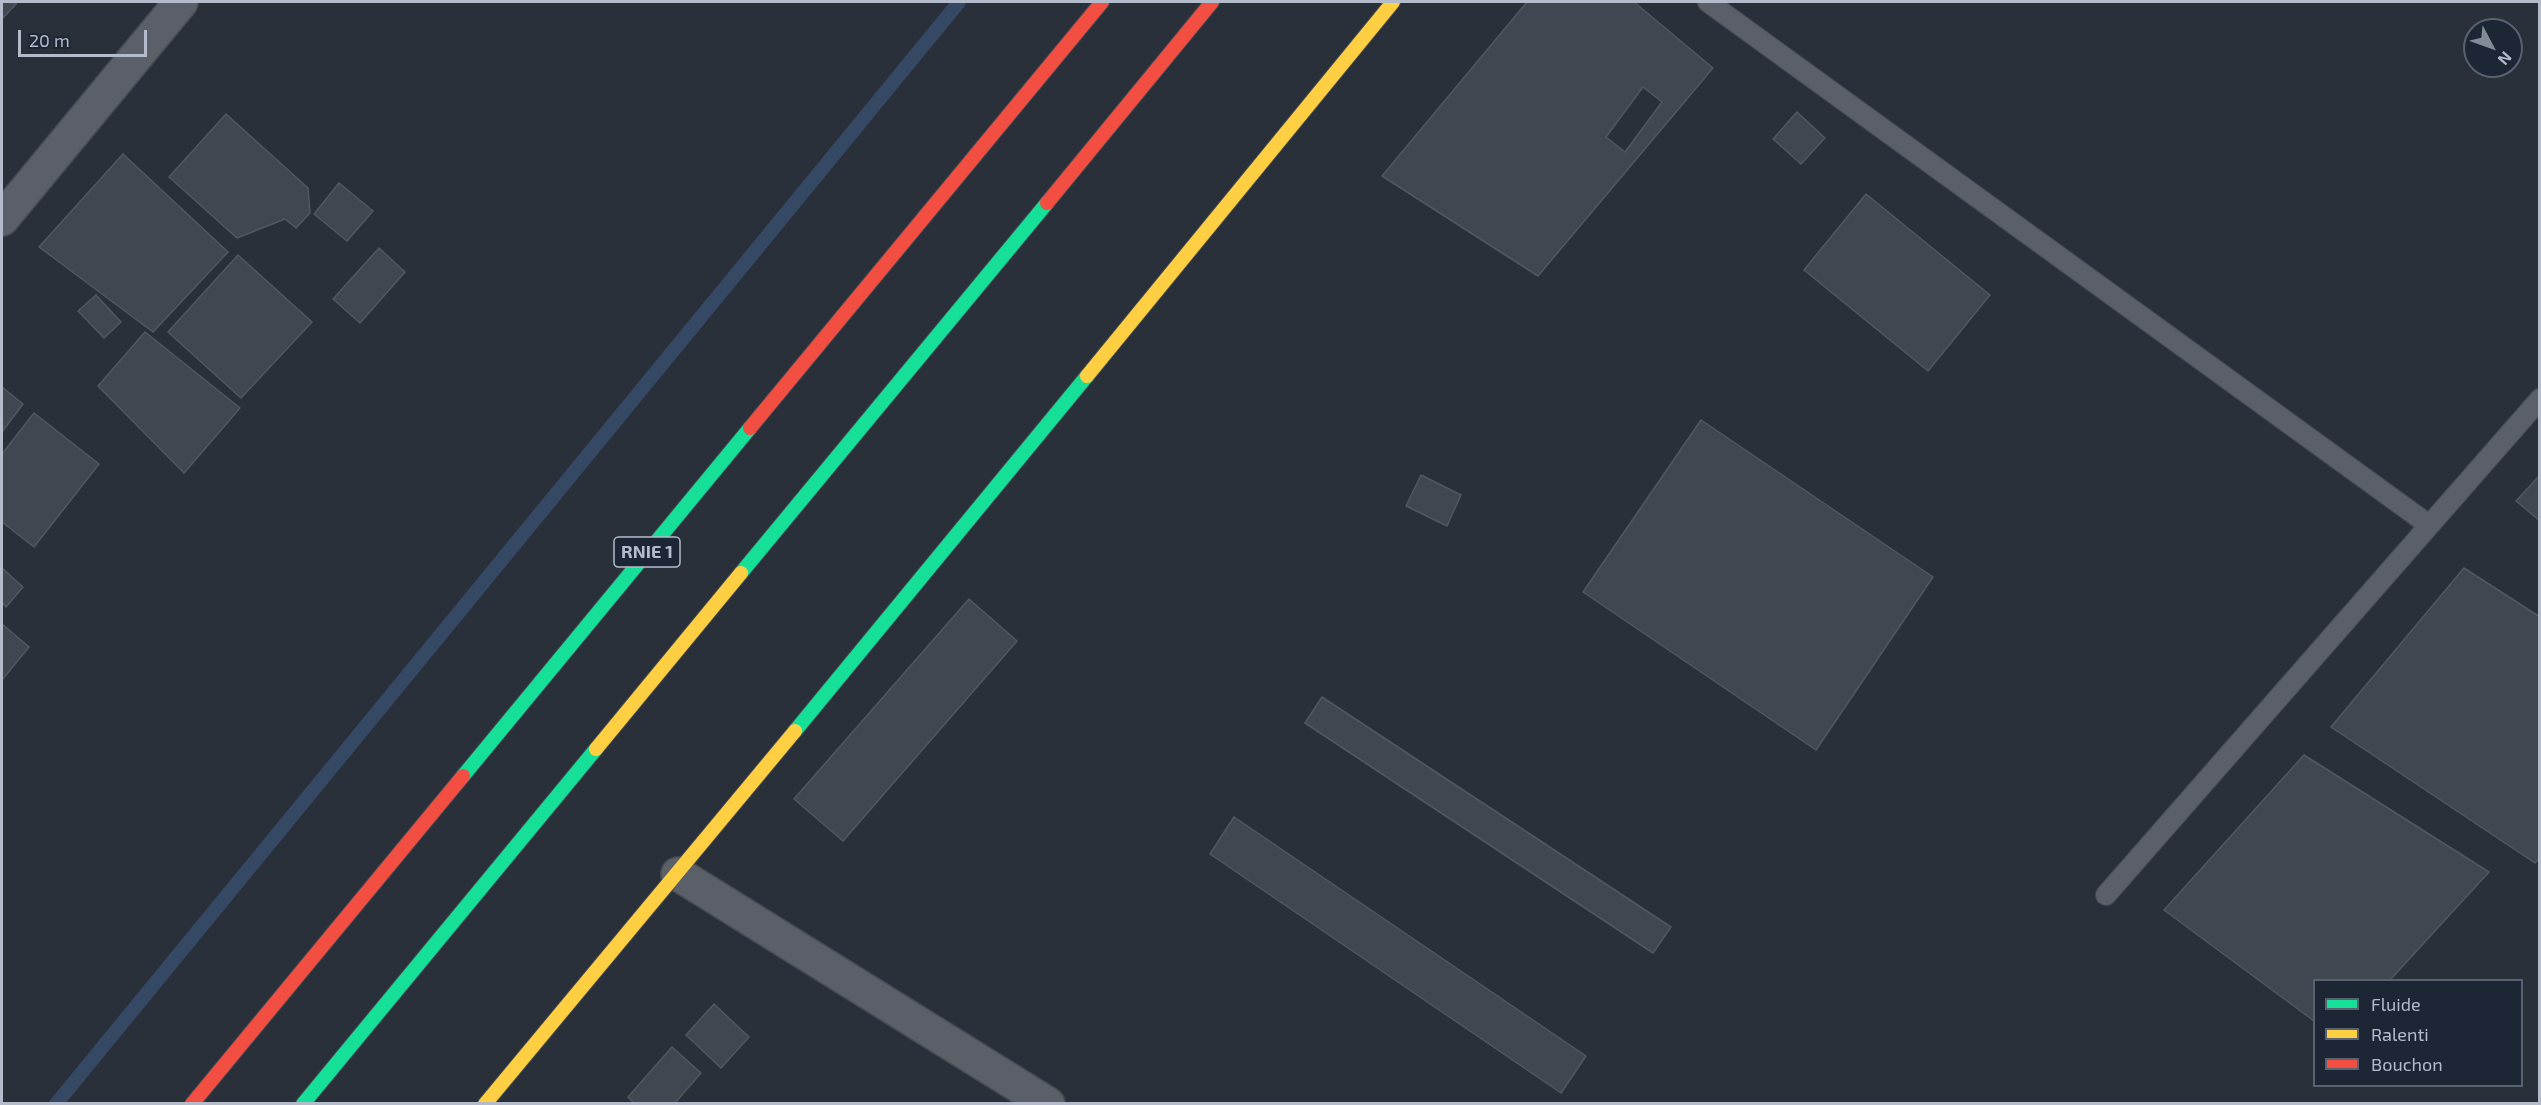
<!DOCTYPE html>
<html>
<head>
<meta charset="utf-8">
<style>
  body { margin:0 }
  #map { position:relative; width:2541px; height:1105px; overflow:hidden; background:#29303a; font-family:"Exo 2",sans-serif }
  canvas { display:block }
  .frame { position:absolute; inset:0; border:3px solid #b4bccb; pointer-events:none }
  .legend { position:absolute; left:2313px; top:979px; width:210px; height:108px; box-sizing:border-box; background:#1d2635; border:2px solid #596271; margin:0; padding:8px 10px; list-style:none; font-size:18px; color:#b4bccb }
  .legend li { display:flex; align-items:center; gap:12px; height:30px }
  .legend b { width:30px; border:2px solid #596271 }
  .north { position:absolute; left:2463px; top:18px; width:60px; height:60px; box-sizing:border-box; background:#1d2635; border:2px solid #596271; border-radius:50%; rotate:131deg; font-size:16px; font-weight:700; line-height:24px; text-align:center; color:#b4bccb }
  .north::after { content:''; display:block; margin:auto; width:21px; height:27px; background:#838b98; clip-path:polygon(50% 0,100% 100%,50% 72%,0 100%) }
  .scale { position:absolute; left:18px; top:30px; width:129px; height:27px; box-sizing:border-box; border:3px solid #b4bccb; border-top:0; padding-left:8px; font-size:18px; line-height:21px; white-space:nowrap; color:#b4bccb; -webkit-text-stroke:4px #1d2635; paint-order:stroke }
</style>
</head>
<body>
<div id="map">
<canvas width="2541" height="1105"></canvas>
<div class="frame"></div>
<ul class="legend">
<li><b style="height:8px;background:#16e098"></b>Fluide</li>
<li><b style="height:8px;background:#ffcf43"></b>Ralenti</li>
<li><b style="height:8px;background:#f24e42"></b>Bouchon</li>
</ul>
<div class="north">N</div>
<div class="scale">20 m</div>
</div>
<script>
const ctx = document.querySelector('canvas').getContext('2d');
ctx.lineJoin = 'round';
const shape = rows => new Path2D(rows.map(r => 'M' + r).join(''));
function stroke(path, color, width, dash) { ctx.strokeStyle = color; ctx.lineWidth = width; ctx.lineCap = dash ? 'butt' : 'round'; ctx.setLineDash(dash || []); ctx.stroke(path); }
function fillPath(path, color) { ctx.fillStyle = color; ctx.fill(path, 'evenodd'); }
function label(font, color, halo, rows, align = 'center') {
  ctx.font = font + ' "Exo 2",sans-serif'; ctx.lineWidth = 5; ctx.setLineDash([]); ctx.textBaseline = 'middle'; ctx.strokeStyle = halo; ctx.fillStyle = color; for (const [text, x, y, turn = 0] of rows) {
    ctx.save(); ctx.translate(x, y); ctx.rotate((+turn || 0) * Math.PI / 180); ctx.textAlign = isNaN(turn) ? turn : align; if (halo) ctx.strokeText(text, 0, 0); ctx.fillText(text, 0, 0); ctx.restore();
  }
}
const stream = shape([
  [56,1104,959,2]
]);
const building = shape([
  [2,2,17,3,2,19,2,2],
  [1527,2,1634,2,1713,68,1538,276,1382,176,1527,2],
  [1643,87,1662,102,1625,152,1606,137,1643,87],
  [1797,112,1825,138,1801,164,1773,139,1797,112],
  [226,114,308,188,310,213,296,228,285,219,237,238,169,177,226,114],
  [123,154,228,252,153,332,39,247,123,154],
  [339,183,373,211,347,241,314,214,339,183],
  [1866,194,1990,295,1928,371,1804,270,1866,194],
  [379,248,405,272,360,323,333,299,379,248],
  [238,255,312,322,241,398,168,332,238,255],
  [96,295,121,322,104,338,78,311,96,295],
  [145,332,240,408,184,473,98,386,145,332],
  [2,387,23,404,2,432,2,387],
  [34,413,99,464,34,547,2,522,2,454,34,413],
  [1701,420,1933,577,1816,750,1583,592,1701,420],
  [1421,475,1461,495,1447,526,1406,506,1421,475],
  [2540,475,2540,521,2516,501,2540,475],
  [2,568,23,587,6,607,2,602,2,568],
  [2464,568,2540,617,2540,857,2535,863,2331,727,2464,568],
  [969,599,1017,641,843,841,794,799,969,599],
  [2,624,29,647,2,680,2,624],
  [1322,697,1671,927,1653,953,1305,723,1322,697],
  [2304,755,2489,872,2390,980,2314,980,2314,1021,2164,910,2304,755],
  [1234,817,1586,1056,1561,1093,1210,854,1234,817],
  [714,1004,749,1037,721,1068,686,1035,714,1004],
  [672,1047,701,1073,674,1104,635,1104,628,1097,672,1047]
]);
const lane = shape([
  [1708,2,2429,525],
  [2106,895,2540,399]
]);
const street = shape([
  [2,219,181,2],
  [678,874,1048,1104]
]);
const fast = shape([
  [741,573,1047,203],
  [795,731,1087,376],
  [463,776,750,428],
  [303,1104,596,749]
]);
const slow = shape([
  [1087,376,1393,2],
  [596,749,741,573],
  [485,1104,795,731]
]);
const jam = shape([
  [1047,203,1212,2],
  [750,428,1102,2],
  [192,1104,463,776]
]);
const shields = [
  [647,552,66]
];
const shieldNames = [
  ["RNIE 1",647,552]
];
stroke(stream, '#354864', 14);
fillPath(building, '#414750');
stroke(building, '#525861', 1.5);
stroke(lane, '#464b52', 22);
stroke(street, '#464b52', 36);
stroke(fast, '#464b52', 16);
stroke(slow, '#464b52', 16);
stroke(jam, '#464b52', 16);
stroke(lane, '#5b5f67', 20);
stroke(street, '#5b5f67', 33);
stroke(fast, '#16e098', 14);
stroke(slow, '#ffcf43', 14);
stroke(jam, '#f24e42', 14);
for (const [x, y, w] of shields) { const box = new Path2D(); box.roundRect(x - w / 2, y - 15, w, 30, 4.5); ctx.fillStyle = '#1d2635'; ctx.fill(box); stroke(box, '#b4bccb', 1.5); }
label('bold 18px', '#b4bccb', null, shieldNames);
</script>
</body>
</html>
